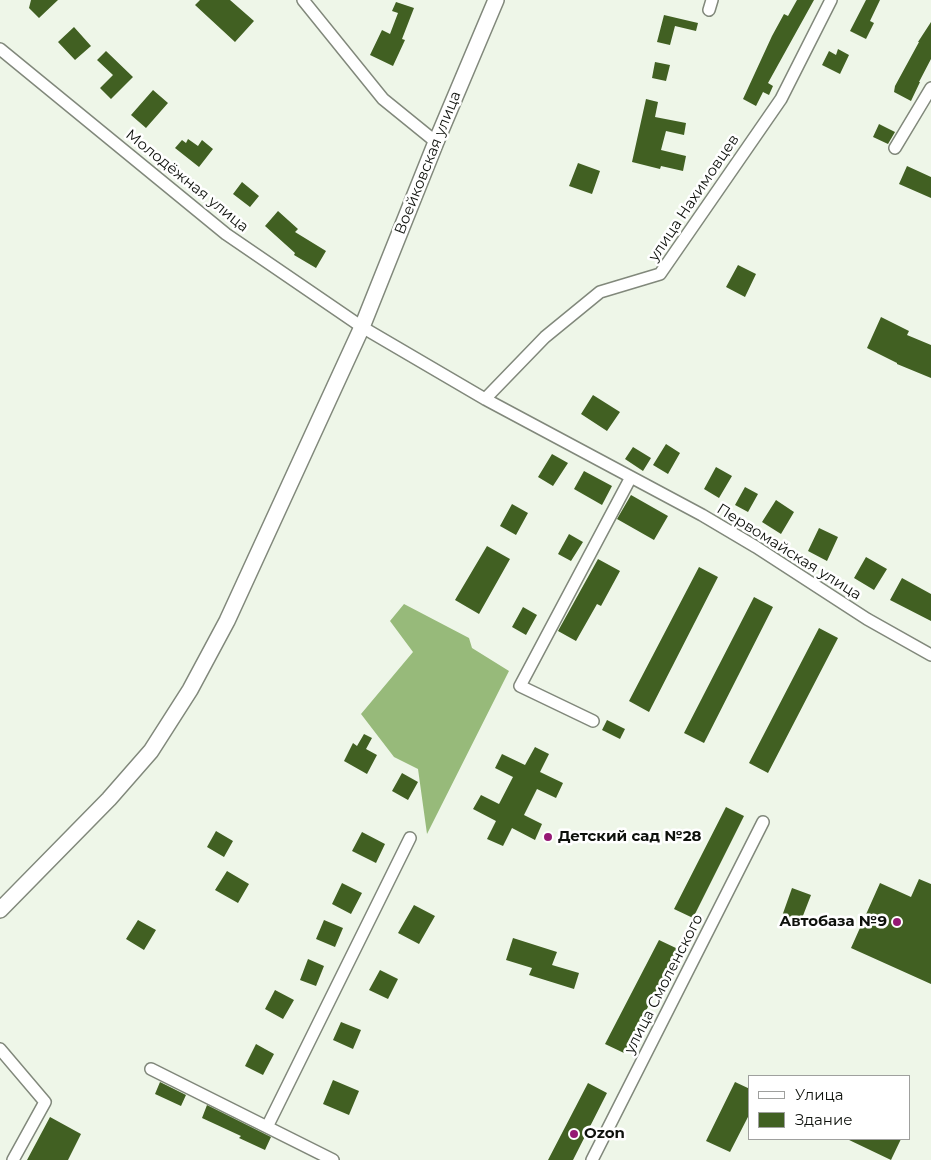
<!DOCTYPE html>
<html>
<head>
<meta charset="utf-8">
<style>
  body { margin:0 }
  #map { position:relative; width:931px; height:1160px; overflow:hidden; background:#eef6e8; font-family:Montserrat,sans-serif }
  canvas { display:block }
  .legend { position:absolute; left:748px; top:1075px; width:162px; height:65px; box-sizing:border-box; background:#fff; border:1px solid #9fa09e; margin:0; padding:6px 9px; list-style:none; font-size:15px; color:#0e110c }
  .legend li { display:flex; align-items:center; gap:10px; height:25px }
  .legend b { width:25px; border:1px solid #9fa09e }
</style>
</head>
<body>
<div id="map">
<canvas width="931" height="1160"></canvas>
<ul class="legend">
<li><b style="height:6px;background:#fff"></b>Улица</li>
<li><b style="height:14px;background:#416022"></b>Здание</li>
</ul>
</div>
<script>
const ctx = document.querySelector('canvas').getContext('2d');
ctx.lineJoin = 'round';
function fillPath(path, color) { ctx.fillStyle = color; ctx.fill(path, 'evenodd'); }
const shape = rows => new Path2D(rows.map(r => 'M' + r).join(''));
function stroke(path, color, width, dash) { ctx.strokeStyle = color; ctx.lineWidth = width; ctx.lineCap = dash ? 'butt' : 'round'; ctx.setLineDash(dash || []); ctx.stroke(path); }
function label(font, color, halo, rows, align = 'center') {
  ctx.font = font + ' Montserrat,sans-serif'; ctx.lineWidth = 5; ctx.setLineDash([]); ctx.textBaseline = 'middle'; ctx.strokeStyle = halo; ctx.fillStyle = color; for (const [text, x, y, turn = 0] of rows) {
    ctx.save(); ctx.translate(x, y); ctx.rotate((+turn || 0) * Math.PI / 180); ctx.textAlign = isNaN(turn) ? turn : align; if (halo) ctx.strokeText(text, 0, 0); ctx.fillText(text, 0, 0); ctx.restore();
  }
}
const forest = shape([
  [404,604,469,638,472,648,509,671,427,834,418,769,394,757,361,714,413,652,390,621]
]);
const building = shape([
  [31,0,58,0,39,18,29,8],
  [200,0,230,0,254,21,235,42,195,5],
  [797,0,814,0,768,83,773,86,769,95,763,92,756,106,743,99,772,36,784,14,788,16],
  [866,0,880,0,870,21,874,23,866,39,850,31],
  [396,2,414,8,402,39,405,40,393,66,370,55,382,30,390,34,398,13,392,11],
  [664,15,698,23,696,31,675,26,670,45,657,42],
  [931,22,931,59,919,82,920,82,911,101,894,92,895,86,919,42,918,42],
  [74,27,91,46,75,60,58,42],
  [838,49,849,55,840,74,822,65,829,51,836,55],
  [106,51,133,77,111,99,100,88,113,75,97,60],
  [655,62,670,65,666,81,652,78],
  [153,90,168,103,146,128,131,115],
  [646,99,658,102,655,117,686,123,684,135,666,131,661,150,686,156,683,171,661,166,660,169,632,162],
  [879,124,895,132,888,144,873,137],
  [188,139,198,146,202,140,213,149,199,167,175,148,182,140,186,143],
  [578,163,600,171,592,194,569,186],
  [907,166,931,177,931,198,899,184],
  [242,182,259,196,250,207,233,194],
  [278,211,298,229,295,232,326,251,316,268,294,255,295,253,265,226],
  [738,265,756,274,745,297,726,287],
  [881,317,909,331,907,335,931,345,931,378,897,364,897,363,867,348],
  [593,395,620,412,607,431,581,414],
  [666,444,680,453,668,474,653,465],
  [633,447,651,458,643,471,625,459],
  [552,454,568,463,553,486,538,477],
  [716,467,732,476,719,498,704,489],
  [584,471,612,486,602,505,574,489],
  [745,487,758,494,748,512,735,505],
  [631,495,668,516,654,540,617,519],
  [776,500,794,512,781,534,762,522],
  [512,504,528,513,516,535,500,526],
  [819,528,838,537,827,561,808,551],
  [569,534,583,542,571,561,558,554],
  [487,546,510,559,479,614,455,600],
  [866,557,887,569,874,590,854,578],
  [598,559,620,571,601,606,597,604,576,641,558,631],
  [699,567,718,577,649,712,629,701],
  [902,578,931,594,931,621,890,600],
  [754,597,773,607,704,743,684,733],
  [523,607,537,615,526,635,512,627],
  [819,628,838,638,768,773,749,763],
  [607,720,625,729,620,739,602,730],
  [364,734,372,738,366,749,377,755,367,774,344,761,353,743,357,746],
  [535,747,549,754,540,772,563,783,556,798,537,789,524,815,542,824,535,840,512,828,503,846,487,839,496,821,473,809,481,795,499,804,513,777,495,768,502,754,525,765],
  [402,773,418,782,408,800,392,791],
  [726,807,744,816,693,918,674,909],
  [216,831,233,841,224,857,207,847],
  [362,832,385,844,376,863,352,851],
  [227,871,249,884,238,903,215,890],
  [919,879,931,884,931,984,851,948,880,883,911,897],
  [342,883,362,893,351,914,332,904],
  [792,888,811,895,799,926,781,919],
  [414,905,435,916,419,944,398,933],
  [138,920,156,930,144,950,126,939],
  [324,920,343,928,335,947,316,939],
  [513,938,557,952,552,965,579,973,574,989,529,975,532,968,506,960],
  [659,940,678,949,624,1053,605,1044],
  [308,959,324,966,316,986,300,980],
  [380,970,398,979,388,999,369,990],
  [275,990,294,1000,283,1019,265,1009],
  [341,1022,361,1030,353,1049,333,1040],
  [256,1044,274,1054,263,1075,245,1066],
  [333,1080,359,1091,349,1115,323,1104],
  [160,1082,186,1095,181,1106,155,1094],
  [735,1082,750,1089,750,1113,730,1152,706,1141],
  [588,1083,607,1093,573,1160,548,1160],
  [207,1105,271,1137,265,1150,239,1138,241,1136,202,1118],
  [50,1117,81,1134,68,1160,27,1160],
  [847,1139,901,1139,891,1160]
]);
const street = shape([
  [303,0,383,99,436,142],
  [709,10,712,0],
  [0,49,226,234,362,327,485,399,702,515,756,547,867,619,931,655],
  [895,148,931,88],
  [485,399,545,337,600,292,660,274,781,99,831,0],
  [593,721,520,686,631,477],
  [0,1049,45,1102,13,1160],
  [151,1069,333,1160],
  [267,1127,410,838],
  [592,1160,763,822]
]);
const secondary = shape([
  [0,910,109,799,151,751,190,690,227,621,362,327,436,142,496,0]
]);
const markers = [
  [548,837,5,"#951974"],
  [897,922,5,"#951974"],
  [574,1134,5,"#951974"]
];
const streetNames = [
  ["Воейковская улица",428,163,-68],
  ["Молодёжная улица",187,181,39],
  ["улица Нахимовцев",694,198,-56],
  ["Первомайская улица",789,552,32],
  ["улица Смоленского",664,984,-63]
];
const poiNames = [
  ["Детский сад №28",558,837],
  ["Автобаза №9",887,922,"right"],
  ["Ozon",584,1134]
];
fillPath(forest, '#97ba7a');
fillPath(building, '#416022');
stroke(street, '#81887b', 14);
stroke(secondary, '#81887b', 18);
stroke(street, '#fff', 11);
stroke(secondary, '#fff', 15);
for (const [x, y, r, color] of markers) { const dot = new Path2D(); dot.arc(x, y, r, 0, 2 * Math.PI); ctx.fillStyle = color; ctx.fill(dot); stroke(dot, '#fff', 2); }
label('15px', '#0e110c', '#fff', streetNames);
label('bold 15px', '#0e110c', '#fff', poiNames, 'left');
</script>
</body>
</html>
